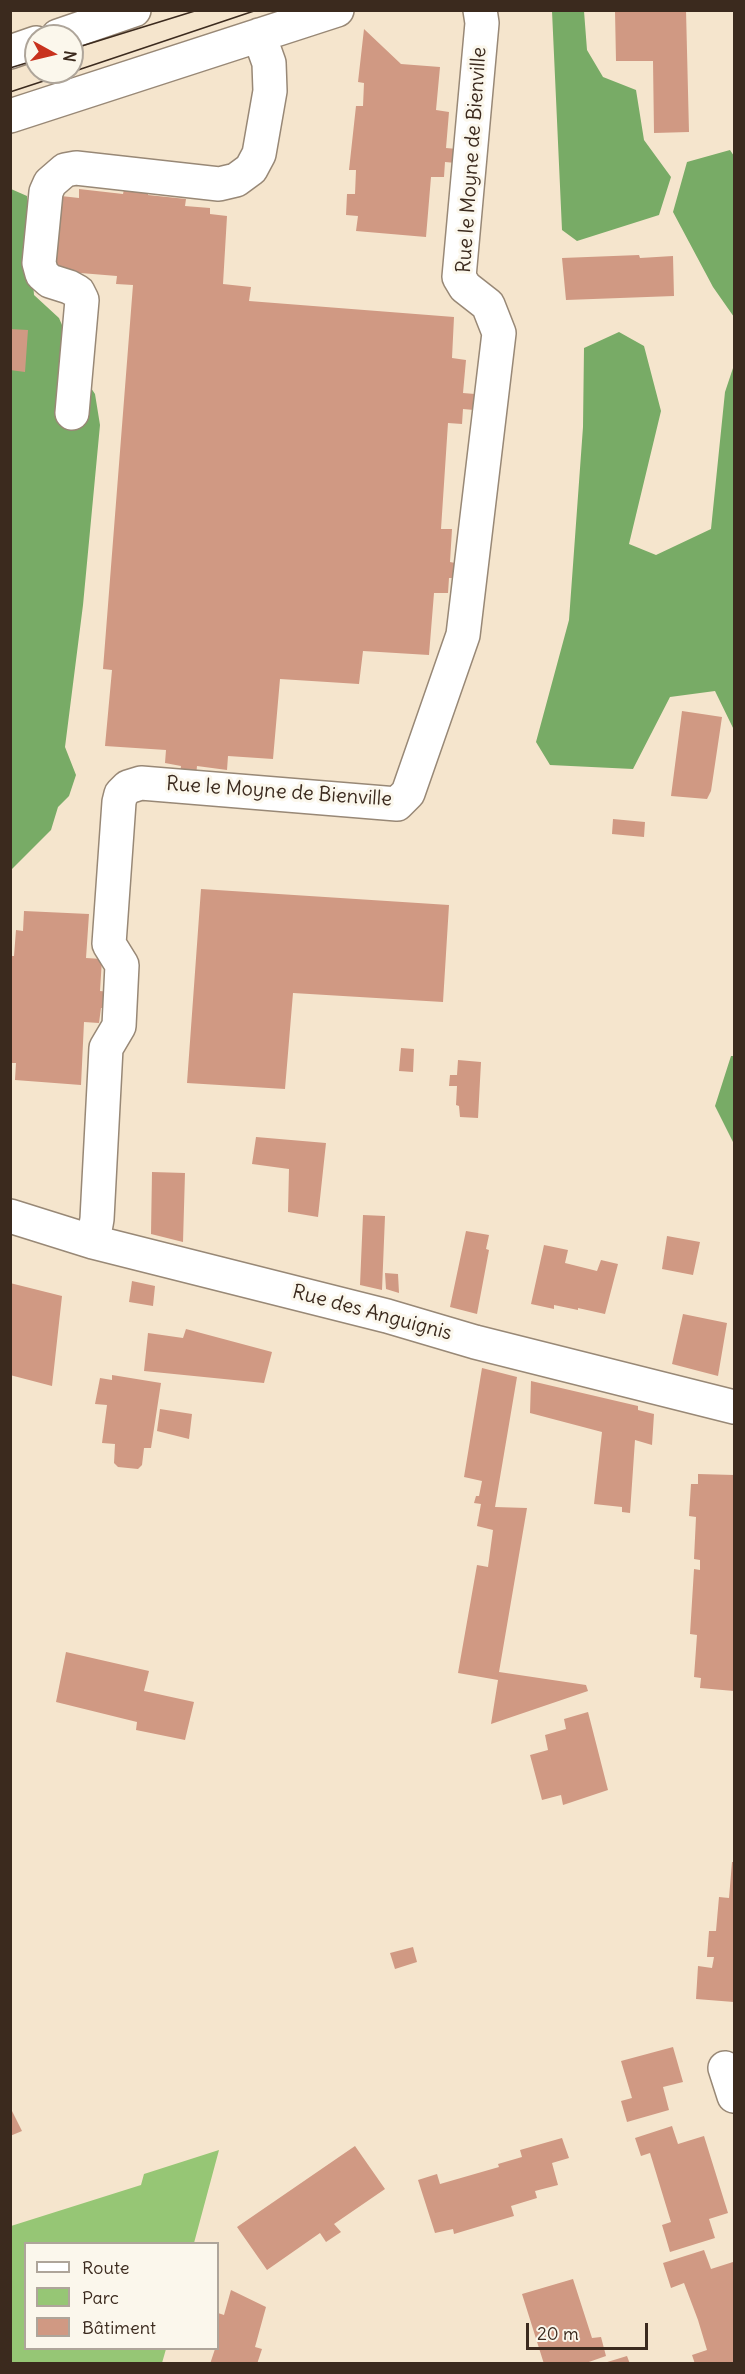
<!DOCTYPE html>
<html>
<head>
<meta charset="utf-8">
<style>
  body { margin:0 }
  #map { position:relative; width:745px; height:2374px; overflow:hidden; background:#f5e5cd; font-family:Delius,sans-serif }
  canvas { display:block }
  .frame { position:absolute; inset:0; border:12px solid #3b2a1e; pointer-events:none }
  .legend { position:absolute; left:24px; top:2242px; width:195px; height:108px; box-sizing:border-box; background:#fbf7ec; border:2px solid #aea59a; margin:0; padding:8px 10px; list-style:none; font-size:18px; color:#3b2a1e }
  .legend li { display:flex; align-items:center; gap:12px; height:30px }
  .legend b { width:30px; border:2px solid #aea59a }
  .north { position:absolute; left:24px; top:24px; width:60px; height:60px; box-sizing:border-box; background:#fbf7ec; border:2px solid #aea59a; border-radius:50%; rotate:98deg; font-size:16px; font-weight:700; line-height:24px; text-align:center; color:#3b2a1e }
  .north::after { content:''; display:block; margin:auto; width:21px; height:27px; background:#c8321e; clip-path:polygon(50% 0,100% 100%,50% 72%,0 100%) }
  .scale { position:absolute; left:526px; top:2323px; width:122px; height:27px; box-sizing:border-box; border:3px solid #3b2a1e; border-top:0; padding-left:8px; font-size:18px; line-height:21px; white-space:nowrap; color:#3b2a1e; -webkit-text-stroke:4px #fbf7ec; paint-order:stroke }
</style>
</head>
<body>
<div id="map">
<canvas width="745" height="2374"></canvas>
<div class="frame"></div>
<ul class="legend">
<li><b style="height:8px;background:#fff"></b>Route</li>
<li><b style="height:16px;background:#96c675"></b>Parc</li>
<li><b style="height:16px;background:#d09983"></b>Bâtiment</li>
</ul>
<div class="north">N</div>
<div class="scale">20 m</div>
</div>
<script>
const ctx = document.querySelector('canvas').getContext('2d');
ctx.lineJoin = 'round';
function fillPath(path, color) { ctx.fillStyle = color; ctx.fill(path, 'evenodd'); }
const shape = rows => new Path2D(rows.map(r => 'M' + r).join(''));
function stroke(path, color, width, dash) { ctx.strokeStyle = color; ctx.lineWidth = width; ctx.lineCap = dash ? 'butt' : 'round'; ctx.setLineDash(dash || []); ctx.stroke(path); }
function label(font, color, halo, rows, align = 'center') {
  ctx.font = font + ' Delius,sans-serif'; ctx.lineWidth = 6; ctx.setLineDash([]); ctx.textBaseline = 'middle'; ctx.strokeStyle = halo; ctx.fillStyle = color; for (const [text, x, y, turn = 0] of rows) {
    ctx.save(); ctx.translate(x, y); ctx.rotate((+turn || 0) * Math.PI / 180); ctx.textAlign = isNaN(turn) ? turn : align; if (halo) ctx.strokeText(text, 0, 0); ctx.fillText(text, 0, 0); ctx.restore();
  }
}
const green = shape([
  [219,2150,194,2243,26,2244,26,2348,166,2349,162,2363,11,2363,11,2226,141,2185,144,2174]
]);
const forest = shape([
  [552,11,584,11,587,50,603,77,636,90,644,140,671,177,659,215,577,241,562,230],
  [730,150,734,156,734,317,713,287,673,212,687,162],
  [11,189,27,196,34,295,59,318,85,379,95,394,100,425,83,605,65,747,76,775,69,796,58,807,51,830,11,870],
  [619,332,644,346,661,411,629,544,656,555,711,529,725,392,734,365,734,730,715,691,670,697,633,769,550,765,536,742,569,620,583,427,584,348],
  [731,1056,734,1056,734,1144,715,1106]
]);
const building = shape([
  [686,10,689,132,654,133,653,61,616,61,615,11],
  [364,29,401,64,440,67,436,110,449,112,446,148,457,149,456,163,445,162,444,177,431,177,426,237,356,231,358,216,346,215,347,194,355,194,356,170,349,170,356,106,363,106,364,83,358,82],
  [125,185,148,188,148,195,186,199,185,206,210,208,210,214,227,216,223,284,251,287,249,301,454,317,452,358,466,360,463,393,475,394,474,410,463,409,462,424,448,423,441,529,452,529,450,562,460,564,459,578,449,578,448,593,434,593,429,655,363,651,359,684,280,679,273,759,228,756,227,770,197,766,196,776,180,775,181,766,165,763,166,750,105,746,112,670,103,669,133,285,116,284,117,276,56,271,61,196,79,198,79,189,123,194],
  [639,255,640,258,673,256,674,296,566,300,562,258],
  [10,329,28,330,25,372,10,370],
  [682,711,722,717,711,791,707,799,671,796],
  [613,819,645,822,644,837,612,834],
  [201,889,449,905,443,1002,293,993,285,1089,187,1083],
  [24,911,89,914,86,958,102,959,100,991,109,992,108,1008,101,1008,99,1023,84,1022,81,1085,15,1080,16,1063,10,1063,10,956,14,956,16,930,23,931],
  [401,1048,414,1049,413,1072,399,1071],
  [458,1060,481,1062,478,1118,460,1117,459,1106,456,1105,457,1086,449,1086,450,1075,457,1075],
  [256,1137,326,1143,318,1217,288,1212,289,1169,252,1164],
  [152,1172,185,1173,183,1242,151,1234],
  [363,1215,385,1216,382,1290,360,1285],
  [466,1231,489,1235,486,1249,489,1250,477,1314,450,1307],
  [667,1236,700,1242,693,1275,662,1269],
  [544,1245,568,1250,565,1263,597,1271,601,1260,618,1264,605,1314,578,1308,578,1310,554,1305,554,1309,531,1304],
  [385,1273,398,1274,399,1293,386,1289],
  [132,1281,155,1286,153,1306,129,1302],
  [10,1283,62,1296,52,1386,10,1375],
  [683,1314,727,1323,718,1376,672,1364],
  [186,1329,272,1352,264,1383,144,1371,148,1333,183,1338],
  [482,1368,517,1377,495,1507,527,1508,499,1672,586,1685,588,1691,491,1724,498,1680,458,1673,477,1565,488,1567,493,1530,477,1526,481,1504,474,1503,476,1496,479,1496,482,1481,464,1477],
  [112,1375,161,1383,151,1448,144,1448,142,1465,138,1469,118,1467,114,1463,115,1444,102,1443,107,1405,95,1404,100,1378,112,1380],
  [531,1381,638,1406,638,1410,654,1414,652,1445,635,1440,630,1513,622,1512,622,1507,594,1504,602,1432,530,1413],
  [160,1409,192,1414,189,1439,157,1431],
  [698,1474,734,1475,734,1691,700,1688,701,1678,694,1677,697,1635,690,1634,694,1569,700,1570,700,1560,694,1559,696,1517,689,1516,691,1484,698,1484],
  [66,1652,149,1671,144,1691,194,1702,185,1740,136,1730,137,1722,56,1702],
  [588,1712,608,1790,563,1805,561,1795,542,1800,530,1755,548,1750,545,1735,566,1729,564,1719],
  [732,1862,734,1862,734,2002,696,1999,698,1966,712,1968,714,1957,707,1957,709,1931,716,1931,719,1897,729,1898],
  [413,1947,417,1962,395,1969,390,1953],
  [673,2047,683,2082,663,2087,669,2110,627,2122,621,2101,632,2098,621,2061],
  [10,2107,22,2131,10,2136],
  [672,2126,678,2144,704,2136,728,2213,709,2219,715,2238,670,2252,662,2225,671,2222,650,2153,641,2156,635,2138],
  [562,2138,569,2158,552,2163,558,2185,535,2191,537,2198,511,2206,514,2216,454,2234,453,2229,435,2233,418,2180,437,2174,440,2184,499,2167,498,2164,522,2157,520,2150],
  [355,2146,385,2189,334,2224,341,2232,326,2242,320,2233,267,2270,237,2227],
  [704,2250,711,2269,733,2262,734,2270,734,2364,695,2364,692,2355,707,2350,698,2320,684,2283,671,2288,663,2263],
  [573,2279,592,2338,601,2337,606,2356,583,2364,544,2364,522,2294],
  [231,2290,266,2307,255,2347,262,2349,257,2364,210,2364,215,2349,218,2349,218,2313,224,2315],
  [627,2356,630,2364,604,2364,604,2363]
]);
const street = shape([
  [58,36,134,10],
  [10,52,36,43],
  [10,116,337,10],
  [72,413,82,300,78,292,69,287,50,281,42,274,39,263,46,192,50,183,65,170,76,168,219,184,236,180,251,169,259,154,270,91,269,63,259,35],
  [10,1216,93,1242,387,1316,475,1342,734,1407],
  [93,1242,97,1219,106,1048,119,1026,122,965,109,944,119,802,121,794,128,787,141,783,397,804,408,793,463,635,499,333,488,305,465,287,459,277,482,23,480,10],
  [725,2068,734,2096]
]);
const tram = shape([
  [72,49,198,10],
  [10,68,36,60],
  [72,72,257,10],
  [10,92,71,72]
]);
const streetNames = [
  ["Rue le Moyne de Bienville",472,160,-86],
  ["Rue le Moyne de Bienville",279,792,4],
  ["Rue des Anguignis",372,1313,15]
];
fillPath(green, '#96c675');
fillPath(forest, '#78ab66');
fillPath(building, '#d09983');
stroke(street, '#988876', 36);
stroke(street, '#fff', 33);
stroke(tram, '#3b2a1e', 1.5);
label('20px', '#3b2a1e', '#fbf7ec', streetNames);
</script>
</body>
</html>
